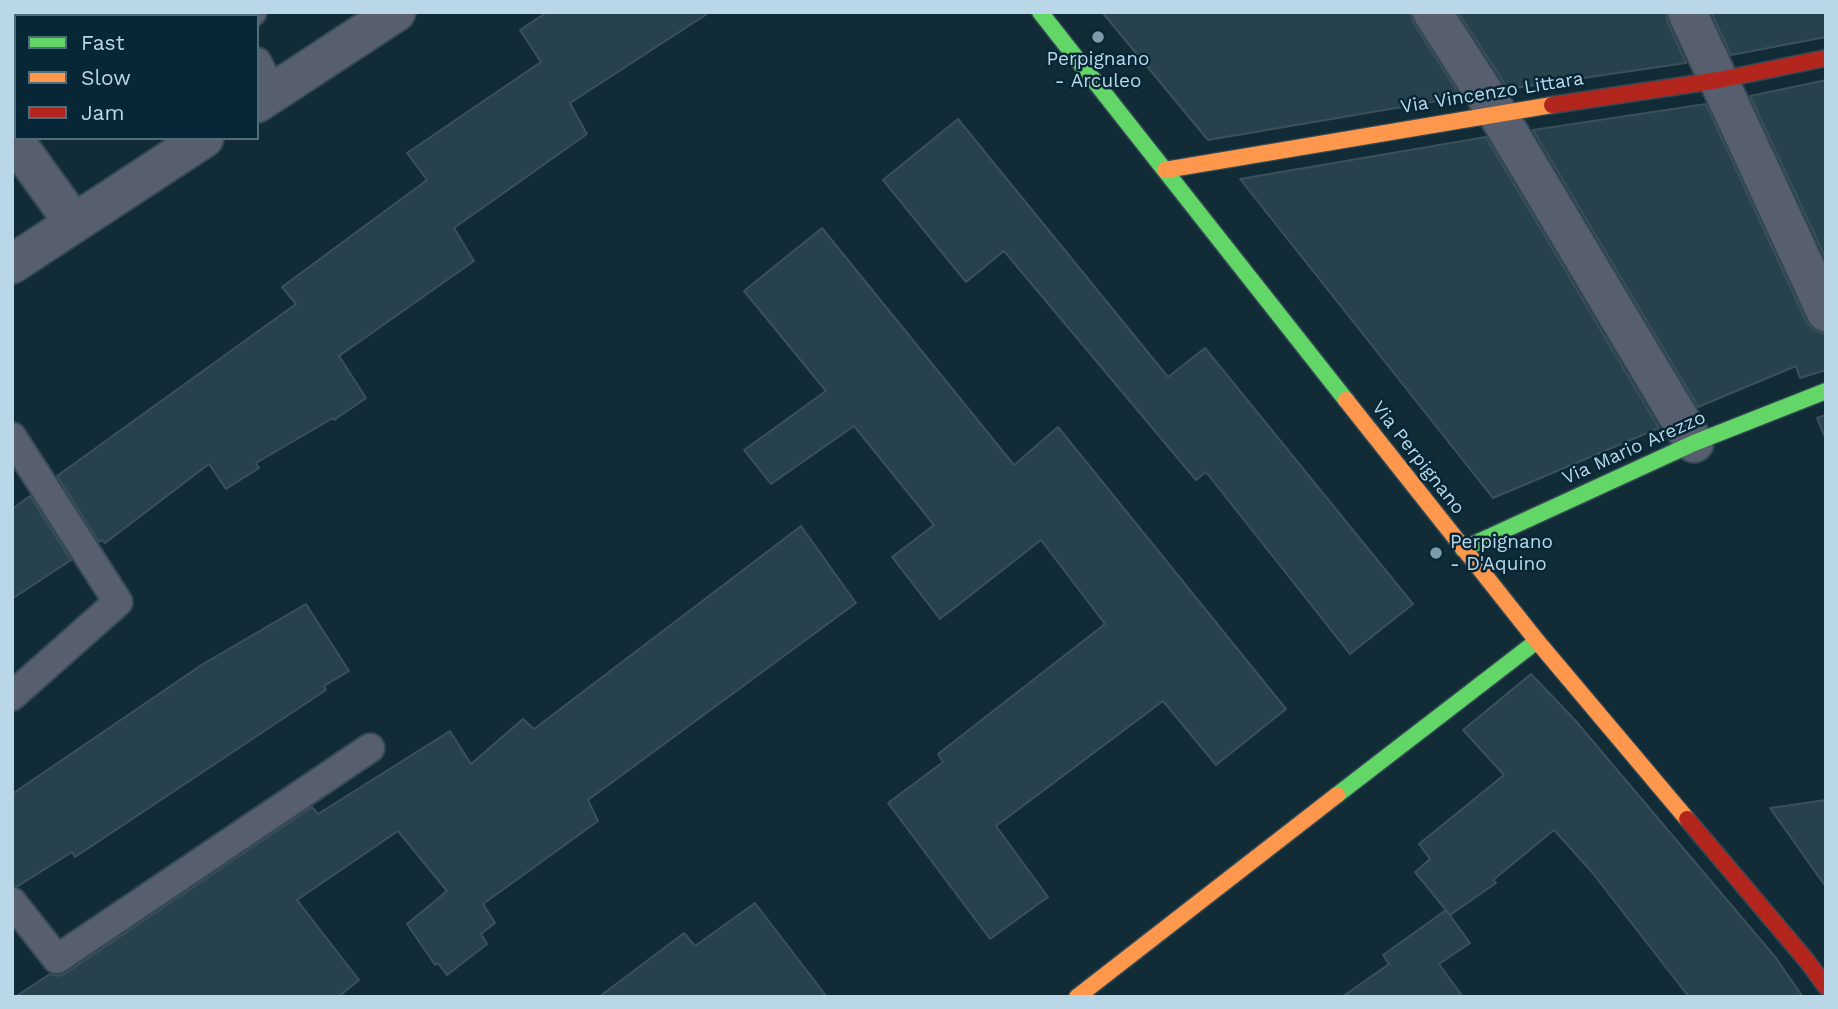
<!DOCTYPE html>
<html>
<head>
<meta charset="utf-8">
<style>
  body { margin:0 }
  #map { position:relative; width:1838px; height:1009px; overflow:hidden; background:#112c37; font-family:"Work Sans",sans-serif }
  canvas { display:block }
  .frame { position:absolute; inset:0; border:14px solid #bad7e7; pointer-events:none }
  .legend { position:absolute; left:14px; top:14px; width:245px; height:126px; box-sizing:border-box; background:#082736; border:2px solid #4f6d7d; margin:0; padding:9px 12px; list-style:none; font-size:21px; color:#bad7e7 }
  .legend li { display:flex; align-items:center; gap:14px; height:35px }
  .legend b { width:35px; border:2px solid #4f6d7d }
</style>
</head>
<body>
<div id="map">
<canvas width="1838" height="1009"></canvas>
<div class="frame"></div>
<ul class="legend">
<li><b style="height:9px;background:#63d668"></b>Fast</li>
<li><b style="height:9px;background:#ff974d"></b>Slow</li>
<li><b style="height:9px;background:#b3261e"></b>Jam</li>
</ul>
</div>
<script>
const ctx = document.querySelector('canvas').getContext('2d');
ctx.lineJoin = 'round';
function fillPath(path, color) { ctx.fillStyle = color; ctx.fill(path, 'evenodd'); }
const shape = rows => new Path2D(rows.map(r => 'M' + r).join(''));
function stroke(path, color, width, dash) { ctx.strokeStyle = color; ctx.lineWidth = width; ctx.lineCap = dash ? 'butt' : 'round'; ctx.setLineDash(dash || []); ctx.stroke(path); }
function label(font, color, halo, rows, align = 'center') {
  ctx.font = font + ' "Work Sans",sans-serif'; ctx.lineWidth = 5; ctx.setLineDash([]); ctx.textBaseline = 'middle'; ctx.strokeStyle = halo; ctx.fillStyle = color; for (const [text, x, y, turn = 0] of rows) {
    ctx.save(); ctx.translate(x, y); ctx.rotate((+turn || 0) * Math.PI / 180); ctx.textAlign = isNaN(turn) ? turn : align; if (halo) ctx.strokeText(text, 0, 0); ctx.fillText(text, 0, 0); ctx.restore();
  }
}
const building = shape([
  [547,12,710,12,570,103,587,134,454,228,474,261,339,356,366,398,334,420,333,418,256,463,259,468,226,489,209,464,105,543,102,540,99,542,57,476,296,304,282,287,427,180,407,153,541,62,520,30,547,12],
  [1102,12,1410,12,1414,24,1461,97,1208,140,1102,12],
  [1458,12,1666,12,1667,21,1686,63,1508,89,1458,12],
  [1711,12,1826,12,1826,37,1731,55,1711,12],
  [1826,80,1826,259,1750,96,1826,80],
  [1706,104,1806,321,1814,330,1826,334,1826,370,1800,378,1796,366,1698,407,1533,130,1706,104],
  [958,119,1168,377,1205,348,1413,604,1350,654,1206,472,1196,480,1004,251,966,282,883,180,958,119],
  [1486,137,1659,428,1493,498,1240,179,1486,137],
  [822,228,1014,465,1058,427,1286,709,1216,765,1163,701,996,826,1048,897,990,939,888,803,943,762,938,754,1105,624,1041,540,940,619,892,557,934,525,854,426,771,484,744,450,826,391,744,291,822,228],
  [1826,415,1826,437,1825,437,1817,418,1826,415],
  [30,496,71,560,12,599,12,509,30,496],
  [801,526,856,603,588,800,598,821,483,904,495,923,481,934,487,944,447,975,438,963,435,965,407,924,447,891,398,831,297,900,359,980,338,997,15,997,50,974,58,976,66,973,312,807,318,814,450,731,471,764,523,719,534,729,801,526],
  [306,604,349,671,324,686,326,690,75,857,72,852,18,886,12,886,12,794,203,664,306,604],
  [1531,674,1574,719,1776,958,1803,997,1689,997,1591,871,1554,830,1493,880,1496,883,1450,915,1415,872,1430,859,1419,844,1504,775,1463,730,1531,674],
  [1826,800,1826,887,1770,808,1826,800],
  [755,903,827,997,599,997,684,933,695,946,755,903],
  [1446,910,1470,943,1439,964,1463,997,1342,997,1389,964,1383,955,1446,910]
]);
const lane = shape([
  [247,16,252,12],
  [257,62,273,93],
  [12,437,118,602,12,696],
  [12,902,57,959,370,748]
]);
const street = shape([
  [1432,12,1497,113,1694,443],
  [1687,12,1826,312],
  [257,103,396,12],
  [12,137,74,223],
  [12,264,204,138]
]);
const fast = shape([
  [1040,12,1346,400],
  [1463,549,1694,443,1826,391],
  [1337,795,1537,641]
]);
const slow = shape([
  [1165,170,1552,105],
  [1346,400,1537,641,1687,819],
  [1077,997,1337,795]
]);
const jam = shape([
  [1552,105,1719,80,1826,58],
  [1687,819,1807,961,1826,987]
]);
const markers = [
  [1098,37,7,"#7f9ba9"],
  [1436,553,7,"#7f9ba9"]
];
const poiNames = [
  ["Perpignano",1098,59],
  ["- Arculeo",1098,81],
  ["Perpignano",1450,542,"left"],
  ["- D'Aquino",1450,564,"left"]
];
const streetNames = [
  ["Via Vincenzo Littara",1492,93,-9],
  ["Via Mario Arezzo",1634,448,-24],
  ["Via Perpignano",1418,458,52]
];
fillPath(building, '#27424d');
stroke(building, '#3a515c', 2);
stroke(lane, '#334953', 32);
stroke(street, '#334953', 42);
stroke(fast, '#334953', 19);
stroke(slow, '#334953', 19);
stroke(jam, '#334953', 19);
stroke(lane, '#575f6e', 28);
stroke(street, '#575f6e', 38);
stroke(fast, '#63d668', 16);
stroke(slow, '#ff974d', 16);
stroke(jam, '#b3261e', 16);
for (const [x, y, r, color] of markers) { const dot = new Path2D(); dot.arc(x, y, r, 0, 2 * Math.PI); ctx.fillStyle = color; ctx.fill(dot); stroke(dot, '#082736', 2.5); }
label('19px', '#bad7e7', '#082736', poiNames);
label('19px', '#bad7e7', '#082736', streetNames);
</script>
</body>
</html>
